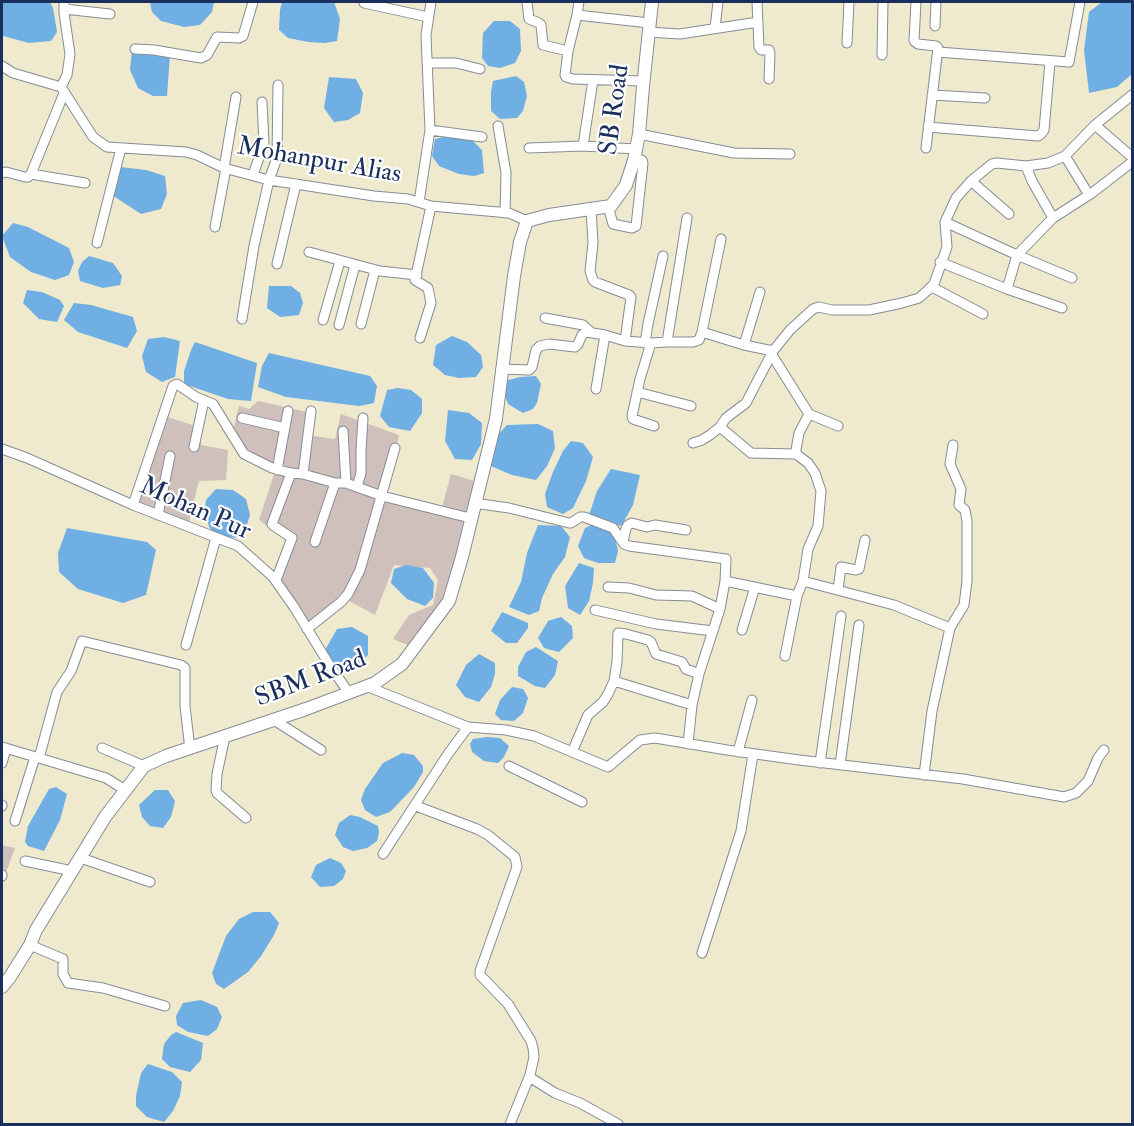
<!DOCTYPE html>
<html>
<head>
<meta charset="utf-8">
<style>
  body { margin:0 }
  #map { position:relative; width:1134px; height:1126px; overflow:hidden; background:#efe9ce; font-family:"IM FELL Double Pica",serif }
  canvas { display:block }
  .frame { position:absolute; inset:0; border:3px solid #1b2f5e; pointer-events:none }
</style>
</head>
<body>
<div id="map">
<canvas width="1134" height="1126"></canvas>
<div class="frame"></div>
</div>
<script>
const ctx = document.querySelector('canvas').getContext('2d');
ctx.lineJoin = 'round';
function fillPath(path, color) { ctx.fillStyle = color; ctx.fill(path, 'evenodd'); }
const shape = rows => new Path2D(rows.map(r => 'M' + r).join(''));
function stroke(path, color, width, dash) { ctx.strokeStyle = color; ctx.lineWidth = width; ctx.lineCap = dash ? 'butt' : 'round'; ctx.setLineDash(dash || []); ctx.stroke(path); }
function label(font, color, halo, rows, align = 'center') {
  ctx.font = font + ' "IM FELL Double Pica",serif'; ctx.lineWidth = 4.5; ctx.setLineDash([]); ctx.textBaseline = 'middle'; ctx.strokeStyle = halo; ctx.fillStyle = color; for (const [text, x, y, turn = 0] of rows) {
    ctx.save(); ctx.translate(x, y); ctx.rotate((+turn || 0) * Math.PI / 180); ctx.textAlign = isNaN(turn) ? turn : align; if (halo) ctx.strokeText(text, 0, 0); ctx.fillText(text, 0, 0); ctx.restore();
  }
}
const industrial = shape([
  [258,401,307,412,307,435,335,439,341,414,399,435,387,495,441,511,451,474,478,482,448,596,410,646,393,639,409,615,433,605,438,580,430,568,394,565,375,615,342,597,307,625,277,582,293,546,259,520,276,468,231,438,239,406,249,409],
  [168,417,201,428,201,445,228,450,226,480,199,481,187,530,130,507],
  [2,845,15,848,2,883]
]);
const water = shape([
  [2,2,50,2,53,8,57,32,51,41,29,43,3,36,2,33],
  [150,2,214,2,212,12,200,25,184,27,161,21,152,12],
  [282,2,334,2,340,19,337,41,325,43,308,42,288,38,279,30,280,10],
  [1102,2,1132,2,1132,74,1117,87,1089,93,1084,50,1089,12],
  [494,21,510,21,520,29,521,51,515,63,500,68,488,66,482,58,483,33],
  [132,50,170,55,167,96,153,96,138,88,130,70],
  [516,76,524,82,527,96,523,111,517,118,500,119,491,111,491,92,493,81],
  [329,77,356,79,363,93,360,113,348,120,334,122,324,108],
  [448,136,471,139,482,150,484,173,474,176,459,174,439,166,432,156,435,139],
  [120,167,146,170,165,176,167,194,161,209,141,214,112,195],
  [13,223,28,227,69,248,74,262,69,275,55,280,31,272,10,257,2,236],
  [89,256,113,263,122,276,120,285,103,288,80,281,78,271,82,262],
  [269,286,291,286,300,293,303,303,299,315,280,317,267,308],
  [27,290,42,292,60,300,64,306,57,322,39,319,23,303],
  [74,303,91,305,133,317,137,331,127,348,78,332,64,320],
  [452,336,467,342,481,355,483,367,476,377,459,378,445,375,433,365,436,345],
  [164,337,180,341,175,377,162,382,146,372,142,356,148,339],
  [195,342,257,363,251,401,228,399,184,384,184,371,191,350],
  [269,353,370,376,377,386,374,403,359,406,286,397,258,387,262,366],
  [536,376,541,384,537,403,533,409,523,413,508,404,505,396,505,381,520,377],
  [398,388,411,390,422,399,422,413,410,431,389,427,380,416,387,390],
  [448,410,469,413,482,423,481,444,472,460,455,459,445,441],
  [538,424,553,431,555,448,547,466,536,480,512,475,491,466,495,438,507,425],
  [571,441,583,443,593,457,586,481,573,508,563,514,547,507,545,494,553,472,563,451],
  [611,469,640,475,633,505,622,525,608,527,589,515,597,491],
  [216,489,233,490,246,499,250,515,243,537,222,538,211,530,204,516,206,500],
  [594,524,614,532,618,551,615,563,598,563,584,558,578,546,585,528],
  [538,525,561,526,570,537,565,557,553,574,542,598,539,611,529,615,509,607,521,582,527,553],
  [67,528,147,542,156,550,146,595,123,603,78,589,59,572,58,553],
  [579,563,594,568,593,583,589,601,580,615,568,608,565,586],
  [406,565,423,568,434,583,433,598,425,606,407,599,391,583,394,569],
  [502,612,528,623,528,628,517,643,506,643,491,631],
  [561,617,572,626,573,638,559,652,544,648,538,638,548,621],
  [352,627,368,636,368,655,359,665,346,672,333,668,325,650,337,629],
  [536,647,558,661,555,675,545,688,535,686,518,676,518,667,526,652],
  [479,654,495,663,495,674,491,687,479,702,465,697,456,685,466,665],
  [512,687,523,689,528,698,523,713,514,721,501,720,495,714,500,700],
  [487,737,500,738,509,746,504,757,498,763,484,761,472,752,470,744,473,739],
  [402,753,414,755,423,766,423,772,414,787,390,812,376,817,365,810,361,800,365,789,383,763],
  [56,787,67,794,60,820,44,851,28,846,25,842,28,826,49,789],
  [155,790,168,790,175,801,171,817,163,828,150,826,142,817,139,805],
  [350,815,360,817,378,826,379,833,377,841,367,848,353,851,343,847,335,835,339,823],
  [330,858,341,863,346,871,343,879,334,886,320,887,311,877,316,865],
  [253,912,270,912,279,923,274,935,261,956,248,972,224,989,216,984,212,973,226,936,239,919],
  [201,1000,217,1007,222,1017,217,1029,208,1036,188,1032,177,1025,176,1016,183,1003],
  [176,1032,203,1043,201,1060,190,1072,170,1067,162,1059,164,1044,171,1035],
  [148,1064,172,1072,182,1082,180,1096,173,1111,164,1122,147,1117,136,1106,136,1096,141,1073]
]);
const minor = shape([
  [527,2,529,19,539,23,541,25,543,45,568,51],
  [579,2,577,15,568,51,565,75,566,77,573,79,643,81],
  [757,2,759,47,761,50,769,50,770,53,769,79],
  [916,2,914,41,918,44,936,46,938,48,926,148],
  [364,3,428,17],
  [64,9,110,14],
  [577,15,649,23],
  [935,26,936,2],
  [715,28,718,2],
  [648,32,680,34,758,22],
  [847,43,849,2],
  [135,49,154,50,201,58,207,55,217,37,239,38,243,36,253,2],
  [938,52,1069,62,1080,2],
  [882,55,883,2],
  [427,63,456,63,480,69],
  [2,66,13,73,61,87],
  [61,87,93,137,107,147,186,152,197,155,224,168,269,180,374,196,408,199,431,206,509,213,527,221],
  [61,87,67,75,70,54,64,13,64,2],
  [932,95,985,98],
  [1095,125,1132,157],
  [498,126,506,173,505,213],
  [928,127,1038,136,1041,134,1044,130,1050,62],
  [430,130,482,137],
  [639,134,734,153,790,154],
  [583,146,593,80],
  [529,148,583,146,636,149],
  [1065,156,1089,195],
  [1026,166,1032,181,1053,218],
  [224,168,236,97],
  [2,173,6,172,25,177,28,177,31,174,64,93],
  [31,174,85,183],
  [253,175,264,143,262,102],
  [971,181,1009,214],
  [419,202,430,130,426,35,431,2],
  [608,206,613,224,632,228,636,226,643,163,642,160,634,158],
  [591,209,593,243,590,271,593,280,595,282,629,295,631,297,625,341],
  [945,222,1017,255,1072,278],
  [215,227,226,168],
  [97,243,121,148],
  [309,252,380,271,417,275],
  [940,262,1007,289,1062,308],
  [277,264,296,184],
  [932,287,983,314],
  [1007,289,1017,255,1053,218,1092,193,1132,162],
  [545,318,583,325,592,333],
  [242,319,254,246,269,180,277,158,278,85],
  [323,320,340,261],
  [361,324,375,270],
  [339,325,355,265],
  [702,332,744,345,773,351],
  [420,338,431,303,428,288,415,280,431,206],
  [667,342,687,218],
  [645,343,648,324,663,256],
  [651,343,640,379,632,416,633,419,654,426],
  [744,345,760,292],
  [772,355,809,414,838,426],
  [501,369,529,370,532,367,536,350,540,346,549,344,575,347,578,344,582,335,586,332,605,335,625,341,651,343,667,342,693,342,699,340,702,332,721,239],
  [596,389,605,335],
  [637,392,691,406],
  [242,418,285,428],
  [720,427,751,453,796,454],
  [343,431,346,483,382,496,470,518],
  [693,443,702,440,710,435,720,427,726,418,746,403,773,351,790,330,813,309,819,307,832,310,869,310,902,303,919,298,928,290,934,284,947,247,945,222,956,198,971,181,982,172,992,164,997,163,1026,166,1048,163,1065,156,1095,125,1132,95],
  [194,447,204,400],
  [2,449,27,458,133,505,238,546,273,577,294,607,330,666,349,693],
  [277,470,288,411],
  [303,474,311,411],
  [357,487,361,473,361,451,363,418],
  [474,503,509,508,569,523,571,523,580,517,584,517,613,528,624,544,629,546,726,559,725,581,720,609,699,674,692,705,688,744],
  [133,505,173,386,177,384,196,397,213,404,244,454,272,468,291,473,303,474,335,483,346,483],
  [158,515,170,456],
  [315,542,335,483],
  [623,542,626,528,628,525,632,523,647,527,655,525,686,530],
  [276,580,292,538,274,526,272,524,291,473],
  [725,581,797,596],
  [803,581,808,549,818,526,821,491,815,473,808,463,796,454,796,450,799,433,809,414],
  [608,587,629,588,656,595,692,596,720,609],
  [838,590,841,567,856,570,859,569,865,540],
  [595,610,656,624,713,631],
  [307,629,341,602,348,594,360,570,395,448],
  [742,630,755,587],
  [186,645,216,538],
  [785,656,797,596,803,581,894,605,950,628,964,605,967,581,967,521,965,510,959,505,961,489,950,464,953,445],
  [614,681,692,705],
  [366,686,468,727,506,730,534,736,608,767,640,740,655,738,727,750,799,760,963,779,1064,797,1076,793,1088,781,1098,758,1104,750],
  [274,720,321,750],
  [225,736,217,774,216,790,217,793,246,818],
  [2,747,106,778,125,790],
  [102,748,144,766],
  [572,752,588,715,603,702,608,694,614,681,617,662,618,633,626,634,648,640,651,642,656,654,682,662,686,669,699,674],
  [738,752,752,700],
  [39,758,57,692,71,671,82,641,181,665,185,668,185,706,190,749],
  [2,763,6,748],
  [820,763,841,616],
  [840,765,859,625],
  [509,766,582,802],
  [924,775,932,711,950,628],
  [2,805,2,806],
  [416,806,477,829,488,835,515,857,517,867,480,971,480,975,508,1004,531,1041,533,1048,534,1057,530,1075,531,1078,555,1093,580,1103,618,1124],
  [15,821,35,757],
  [383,854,448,754,468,727],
  [81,858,150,882],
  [25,861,72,871],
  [2,876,2,875],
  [30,945,63,959,63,974,68,983,103,988,165,1006],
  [702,953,741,831,753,754],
  [510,1124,530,1075]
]);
const tertiary = shape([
  [2,987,10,977,30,945,36,930,105,817,144,766,166,756,306,709,375,683,402,664,449,601,462,557,496,419,514,276,520,242,527,221,549,215,611,206,626,185,634,160,639,134,643,87,652,2]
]);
const streetNames = [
  ["SB Road",616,110,-82],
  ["Mohanpur Alias",319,162,10],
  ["Mohan Pur",195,510,24],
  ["SBM Road",311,680,-21]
];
fillPath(industrial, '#cfc0bb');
fillPath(water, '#6fafe3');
stroke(minor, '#858c96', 11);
stroke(tertiary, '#858c96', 14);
stroke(minor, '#fff', 9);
stroke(tertiary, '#fff', 12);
label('26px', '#1b2f5e', '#fff', streetNames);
</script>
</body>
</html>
